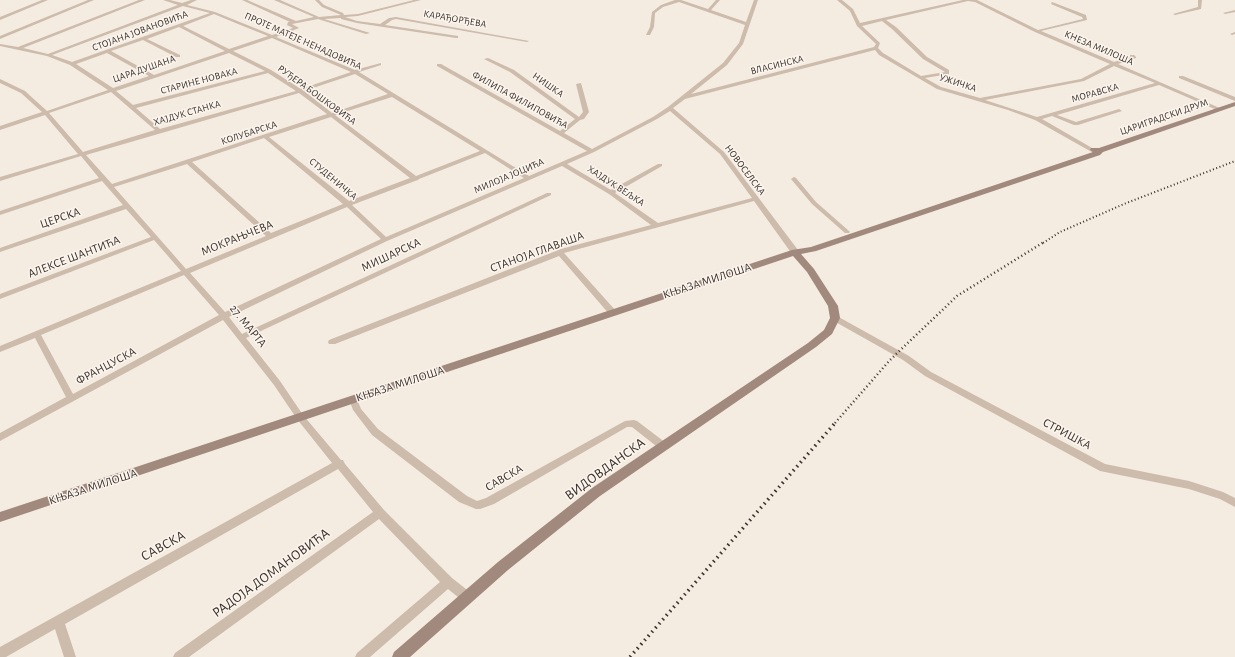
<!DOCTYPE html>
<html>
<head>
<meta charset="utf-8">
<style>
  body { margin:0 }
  canvas { display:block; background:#f4ebe1 }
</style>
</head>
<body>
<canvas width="1235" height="657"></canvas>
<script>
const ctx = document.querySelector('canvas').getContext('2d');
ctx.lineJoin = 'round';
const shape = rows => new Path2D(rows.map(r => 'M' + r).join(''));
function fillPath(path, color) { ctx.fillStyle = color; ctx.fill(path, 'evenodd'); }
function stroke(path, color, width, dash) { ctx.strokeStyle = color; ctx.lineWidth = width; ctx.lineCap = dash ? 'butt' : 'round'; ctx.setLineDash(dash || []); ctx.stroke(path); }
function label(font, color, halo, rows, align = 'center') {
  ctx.font = font + ' "Alegreya Sans",sans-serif'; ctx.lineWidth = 3; ctx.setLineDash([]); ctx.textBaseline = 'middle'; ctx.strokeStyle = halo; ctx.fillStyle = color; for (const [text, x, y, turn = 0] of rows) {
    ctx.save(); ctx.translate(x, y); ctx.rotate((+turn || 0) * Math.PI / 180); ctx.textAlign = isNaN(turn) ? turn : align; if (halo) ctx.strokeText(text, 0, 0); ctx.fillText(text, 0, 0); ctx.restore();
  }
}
const minor = shape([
  [42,0,48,0,0,20,0,17,42,0],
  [88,0,94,0,0,39,0,36,88,0],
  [139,0,145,0,23,48,48,54,178,5,163,0,170,0,182,3,191,0,197,0,187,5,215,12,272,35,293,28,287,25,288,22,290,22,242,0,247,0,296,21,314,17,274,0,280,0,319,17,341,15,322,7,315,0,319,0,324,5,343,13,344,15,358,14,414,0,421,0,358,16,345,17,357,21,380,24,389,18,396,17,529,41,527,42,396,19,392,20,385,25,458,36,458,38,456,38,357,23,341,19,341,18,324,19,370,33,366,34,318,19,292,24,299,28,276,37,355,70,381,63,381,65,359,72,529,176,587,151,437,66,437,64,441,64,560,131,575,119,510,72,484,59,488,58,514,70,579,117,583,112,576,84,581,83,589,112,584,119,580,120,564,133,592,149,653,117,668,107,723,63,739,43,745,25,679,2,663,7,655,13,654,27,650,35,646,35,650,27,652,12,661,5,675,0,681,0,708,9,716,0,720,0,711,10,746,22,754,0,758,0,743,44,727,65,691,94,874,47,876,44,857,26,850,11,837,0,842,0,853,9,860,23,963,0,977,0,1038,30,1083,19,1082,17,1051,4,1052,2,1086,15,1087,20,1041,31,1114,62,1130,57,1130,55,1134,55,1136,57,1136,58,1118,64,1222,109,1217,110,1159,85,1057,115,1076,122,1119,109,1122,111,1078,125,1074,125,1052,116,1042,119,1099,152,1099,154,1097,155,1035,120,1008,110,937,89,879,55,875,50,685,99,673,108,724,152,798,250,799,252,798,254,792,254,754,201,564,253,616,311,617,313,616,315,610,315,559,256,335,344,329,344,328,342,329,340,561,249,651,225,609,194,562,166,387,241,229,317,242,334,547,193,551,193,551,195,246,338,280,381,303,415,341,460,343,460,345,464,384,510,452,578,471,593,473,597,471,601,467,602,463,601,448,589,370,657,355,657,357,653,440,582,379,519,189,657,173,657,175,653,373,512,338,469,65,624,76,657,64,657,55,629,6,657,0,657,0,647,332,463,297,419,274,385,223,320,0,441,0,433,66,397,35,338,0,352,0,346,181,271,154,240,0,299,0,294,151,237,126,209,0,252,0,248,123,205,102,181,0,215,0,211,99,178,81,156,0,181,0,177,78,154,45,115,0,130,0,126,42,112,21,93,0,83,0,79,25,91,47,111,108,90,70,65,47,56,0,46,0,44,18,47,139,0],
  [968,1,975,2,1035,32,1110,64,1081,79,980,98,941,87,925,78,949,74,949,70,927,57,896,27,886,20,968,1],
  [183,6,210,13,72,62,52,55,183,6],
  [214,14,238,24,268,36,229,49,183,26,214,14],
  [882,21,892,29,923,59,945,72,921,76,883,53,878,48,880,43,862,26,882,21],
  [179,27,225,51,154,75,111,51,143,40,176,57,180,57,180,55,147,39,179,27],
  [272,38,351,72,301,89,271,70,233,51,272,38],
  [107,53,149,76,113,88,76,64,107,53],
  [229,53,265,71,133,105,116,91,229,53],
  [1114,66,1155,83,1037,117,985,100,1084,81,1114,66],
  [268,73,296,91,160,129,136,108,268,73],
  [355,74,388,94,332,113,304,91,355,74],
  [111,92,155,130,83,152,49,113,111,92],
  [299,93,327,114,112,184,86,155,299,93],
  [392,97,480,151,416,176,335,115,392,97],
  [670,111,720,154,752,198,658,223,615,193,662,166,662,164,658,164,611,190,567,164,594,152,657,119,670,111],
  [331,117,410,178,349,201,269,137,331,117],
  [264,138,343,204,271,233,192,162,264,138],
  [485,153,524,178,386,237,352,205,415,181,418,180,419,179,485,153],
  [187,164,266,236,186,269,114,187,187,164],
  [347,207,381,239,225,312,190,273,347,207],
  [184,275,219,315,73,394,41,335,184,275],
  [1198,0,1202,0,1201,9,1175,15,1173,14,1198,7,1198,0],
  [1235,10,1235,12,1225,14,1223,13,1235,10],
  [1235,32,1235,34,1232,35,1230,34,1235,32],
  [1179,76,1183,76,1235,97,1235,101,1179,78,1179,76],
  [794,177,796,178,816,202,849,231,850,232,849,233,845,233,812,204,791,179,794,177],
  [835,315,909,356,931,372,1105,464,1189,481,1223,492,1235,498,1235,507,1220,499,1189,489,1100,471,925,376,903,360,832,320,831,318,835,315],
  [353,396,356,397,361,409,378,429,467,496,477,501,486,498,625,421,634,420,637,421,666,443,668,446,666,449,663,450,660,449,632,427,627,427,494,504,480,509,476,509,459,502,372,435,353,410,349,399,350,397,353,396]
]);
const secondary = shape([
  [1235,102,1235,106,1103,152,1100,155,816,251,801,254,814,269,838,306,840,318,832,334,816,347,600,496,508,570,410,657,392,657,394,652,498,562,592,488,808,343,824,330,830,318,828,306,807,272,793,256,0,522,0,512,792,250,811,247,1093,152,1090,150,1091,148,1099,148,1235,102]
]);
const railFar2 = shape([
  [1043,243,1060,232,1124,204,1235,161]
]);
const railFar1 = shape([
  [835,423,890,360,957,296,1044,242]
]);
const rail = shape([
  [630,657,836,422]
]);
const farStreetnames = [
  ["КАРАЂОРЂЕВА",455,19,10],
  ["СТОЈАНА ЈОВАНОВИЋА",140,31,-20],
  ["ПРОТЕ МАТЕЈЕ НЕНАДОВИЋА",303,41,24],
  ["КНЕЗА МИЛОША",1099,48,23],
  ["ВЛАСИНСКА",777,65,-14],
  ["ЦАРА ДУШАНА",144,69,-19],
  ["СТАРИНЕ НОВАКА",199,81,-15],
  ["УЖИЧКА",958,83,18],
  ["НИШКА",548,85,35],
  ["МОРАВСКА",1095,93,-16],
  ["РУЂЕРА БОШКОВИЋА",317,95,36],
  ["ФИЛИПА ФИЛИПОВИЋА",520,100,29],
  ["ХАЈДУК СТАНКА",187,113,-16],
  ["ЦАРИГРАДСКИ ДРУМ",1164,117,-19],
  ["КОЛУБАРСКА",249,133,-18],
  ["НОВОСЕЛСКА",745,170,53],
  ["МИЛОЈА ЈОЦИЋА",509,176,-23],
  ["СТУДЕНИЧКА",333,179,40],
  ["ХАЈДУК ВЕЉКА",616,186,33]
];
const streetNames = [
  ["ЦЕРСКА",60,218,-19],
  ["МОКРАЊЧЕВА",237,238,-22],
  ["СТАНОЈА ГЛАВАША",537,252,-20],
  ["МИШАРСКА",391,255,-25],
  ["АЛЕКСЕ ШАНТИЋА",74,257,-21],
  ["КЊАЗА МИЛОША",707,281,-18],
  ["27. МАРТА",248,326,51],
  ["ФРАНЦУСКА",106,366,-28],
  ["КЊАЗА МИЛОША",400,384,-18],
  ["СТРИШКА",1067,434,28],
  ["САВСКА",504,478,-30],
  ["КЊАЗА МИЛОША",93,487,-18]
];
const nearStreetnames = [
  ["ВИДОВДАНСКА",605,469,-36],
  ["САВСКА",163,546,-29],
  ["РАДОЈА ДОМАНОВИЋА",271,573,-36]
];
fillPath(minor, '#cdbbac');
fillPath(secondary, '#a18a7d');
stroke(railFar2, '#3b302b', 2, [1, 2.5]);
stroke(railFar1, '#3b302b', 2.5, [1, 3]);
stroke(rail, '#3b302b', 3.5, [1.5, 4]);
label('10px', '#3b302b', '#fbf5ee', farStreetnames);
label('12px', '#3b302b', '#fbf5ee', streetNames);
label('14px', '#3b302b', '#fbf5ee', nearStreetnames);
</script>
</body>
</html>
